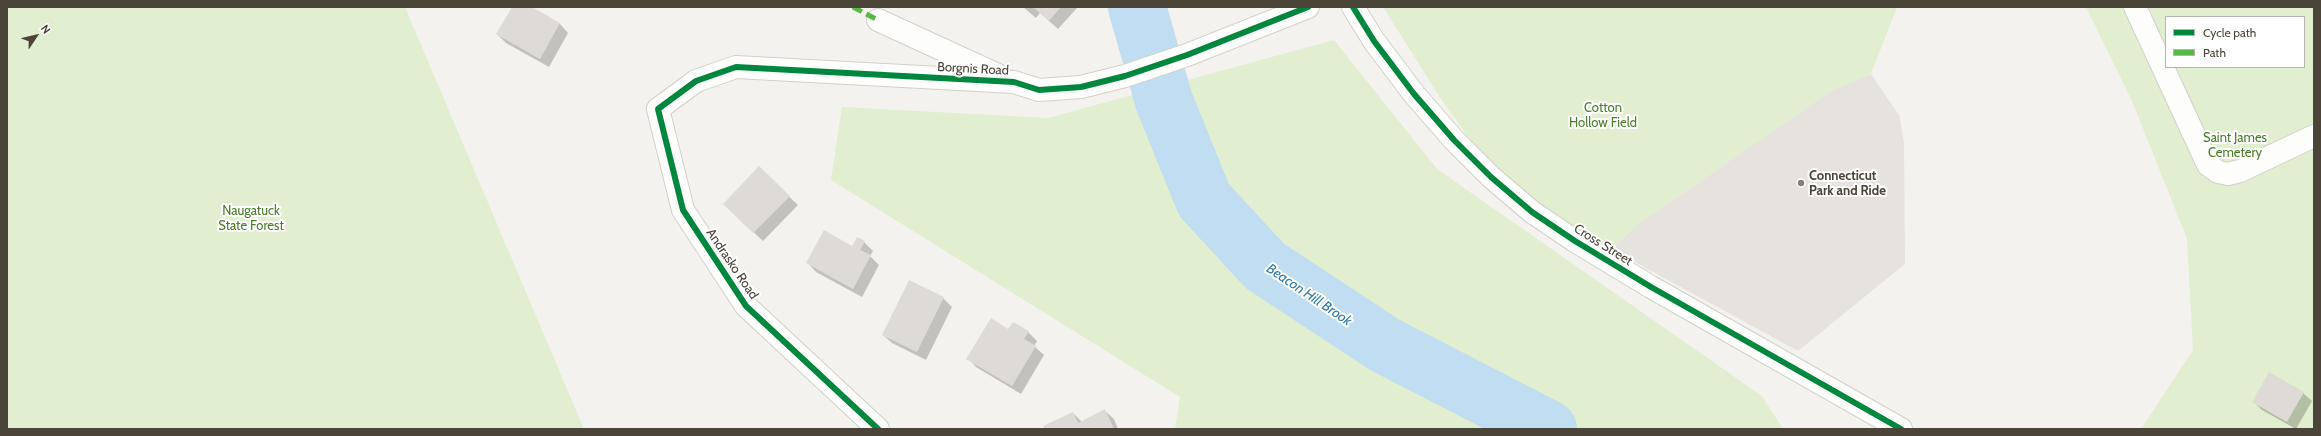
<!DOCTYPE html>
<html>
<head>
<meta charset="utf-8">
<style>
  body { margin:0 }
  #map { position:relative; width:2321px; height:436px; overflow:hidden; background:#f4f2ee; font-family:Cabin,sans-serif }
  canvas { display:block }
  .frame { position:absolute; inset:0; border:8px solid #4b4439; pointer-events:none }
  .legend { position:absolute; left:2165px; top:16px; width:140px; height:52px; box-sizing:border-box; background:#fff; border:1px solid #b7b4b0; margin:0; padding:5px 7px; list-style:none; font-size:12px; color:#4b4439 }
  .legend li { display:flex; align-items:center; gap:8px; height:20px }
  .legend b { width:20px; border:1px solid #b7b4b0 }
  .north { position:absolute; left:16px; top:16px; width:40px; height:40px; -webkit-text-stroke:3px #fff; paint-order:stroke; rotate:55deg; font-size:11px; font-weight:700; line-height:16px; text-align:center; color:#4b4439 }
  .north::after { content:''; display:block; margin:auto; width:14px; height:18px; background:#4b4439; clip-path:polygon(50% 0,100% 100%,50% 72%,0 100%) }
</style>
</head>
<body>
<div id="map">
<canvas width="2321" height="436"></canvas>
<div class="frame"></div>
<ul class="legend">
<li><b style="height:5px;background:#00873e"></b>Cycle path</li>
<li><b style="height:5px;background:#58b947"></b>Path</li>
</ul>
<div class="north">N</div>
</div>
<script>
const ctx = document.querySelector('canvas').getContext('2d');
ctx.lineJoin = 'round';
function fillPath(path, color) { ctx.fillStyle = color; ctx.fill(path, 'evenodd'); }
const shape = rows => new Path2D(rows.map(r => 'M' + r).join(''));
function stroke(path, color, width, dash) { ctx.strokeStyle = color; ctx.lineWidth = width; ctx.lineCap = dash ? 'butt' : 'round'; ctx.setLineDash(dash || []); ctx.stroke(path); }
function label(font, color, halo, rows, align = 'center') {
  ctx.font = font + ' Cabin,sans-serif'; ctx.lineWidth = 4; ctx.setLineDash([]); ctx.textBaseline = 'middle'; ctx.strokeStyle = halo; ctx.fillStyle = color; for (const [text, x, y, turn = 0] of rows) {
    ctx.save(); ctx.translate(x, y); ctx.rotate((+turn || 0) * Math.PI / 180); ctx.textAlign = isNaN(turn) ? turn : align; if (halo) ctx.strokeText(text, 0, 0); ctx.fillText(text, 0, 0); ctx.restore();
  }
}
const green = shape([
  [7,7,405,7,584,429,7,429],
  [1383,7,1897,7,1871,74,1832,90,1637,225,1611,249,1532,200,1474,145,1441,99],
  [2086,7,2314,7,2314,429,2141,429,2193,350,2187,239,2132,101],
  [2166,17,2304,17,2304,67,2166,67],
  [1334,40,1437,169,1762,396,1783,429,1175,429,1180,397,831,180,842,107,1048,118]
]);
const parking = shape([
  [1871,74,1899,115,1904,142,1905,264,1798,351,1611,249,1637,225,1832,90]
]);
const shadow = shape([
  [513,7,530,7,560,24,568,33,549,67,506,43,497,34],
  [1023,7,1078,7,1058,29,1040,13,1036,18],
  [759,168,798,205,763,241,724,204],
  [864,242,873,251,870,256,879,265,862,297,816,272,808,263],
  [943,298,952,307,926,360,892,343,883,335],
  [1013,323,1028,332,1037,341,1034,346,1044,355,1021,394,976,367,968,358,1009,330],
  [2303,393,2312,401,2296,429,2262,410,2253,401],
  [1105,411,1114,419,1118,429,1046,429,1073,413,1082,422]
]);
const river = shape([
  [1137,7,1164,101,1204,200,1265,266,1385,345,1548,429]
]);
const building = shape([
  [512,7,532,7,560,23,540,59,496,34],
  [1033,7,1061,7,1049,21],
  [759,166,790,196,753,233,723,204],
  [824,230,852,246,857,237,865,241,860,250,871,255,853,289,806,263],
  [909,280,944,297,917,352,882,335],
  [991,318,1008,329,1013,322,1029,331,1024,339,1036,346,1012,386,966,359],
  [2269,372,2304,392,2287,422,2252,402],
  [1105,409,1114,429,1045,429,1043,426,1073,412,1078,423]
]);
const minor = shape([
  [1353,7,1374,41,1414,94,1454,140,1491,177,1532,212,1575,241,1651,287,1901,429],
  [2135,7,2208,165,2218,172,2228,174,2240,171,2314,136],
  [878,20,1002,77],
  [878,429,746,306,683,210,658,109,696,81,736,67,1014,82,1039,90,1081,87,1125,76,1187,55,1308,7]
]);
const quiet = shape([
  [853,7,878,20]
]);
const cycleway = shape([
  [1353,7,1374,41,1414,94,1454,140,1491,177,1532,212,1575,241,1651,287,1901,429],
  [878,429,746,306,683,210,658,109,696,81,736,67,1014,82,1039,90,1081,87,1125,76,1187,55,1308,7]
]);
const markers = [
  [1801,183,4,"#868178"]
];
const streetNames = [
  ["Borgnis Road",973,69,3],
  ["Cross Street",1603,245,32],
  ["Andrasko Road",732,264,56]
];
const parkNames = [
  ["Cotton",1603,108],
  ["Hollow Field",1603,123],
  ["Saint James",2235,138],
  ["Cemetery",2235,153],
  ["Naugatuck",251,211],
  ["State Forest",251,226]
];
const poiNames = [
  ["Connecticut",1809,176],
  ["Park and Ride",1809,191]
];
const waterNames = [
  ["Beacon Hill Brook",1309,295,34]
];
fillPath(green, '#e1eecf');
fillPath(parking, '#e6e3df');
fillPath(shadow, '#0003');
stroke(river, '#c0ddf1', 58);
fillPath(building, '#dedbd6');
stroke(minor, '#d2d0cb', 24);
stroke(minor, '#fdfdfc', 22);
stroke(quiet, '#58b947', 5, [10, 5]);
stroke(cycleway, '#00873e', 6);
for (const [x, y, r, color] of markers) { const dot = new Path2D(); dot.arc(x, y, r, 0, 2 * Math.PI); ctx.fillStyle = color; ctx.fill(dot); stroke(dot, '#fff', 1.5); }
label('13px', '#4b4439', '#fff', streetNames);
label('13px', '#4a7f2a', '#fff', parkNames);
label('bold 13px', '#4b4439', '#fff', poiNames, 'left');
label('italic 14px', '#2e7ab2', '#fff', waterNames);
</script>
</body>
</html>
